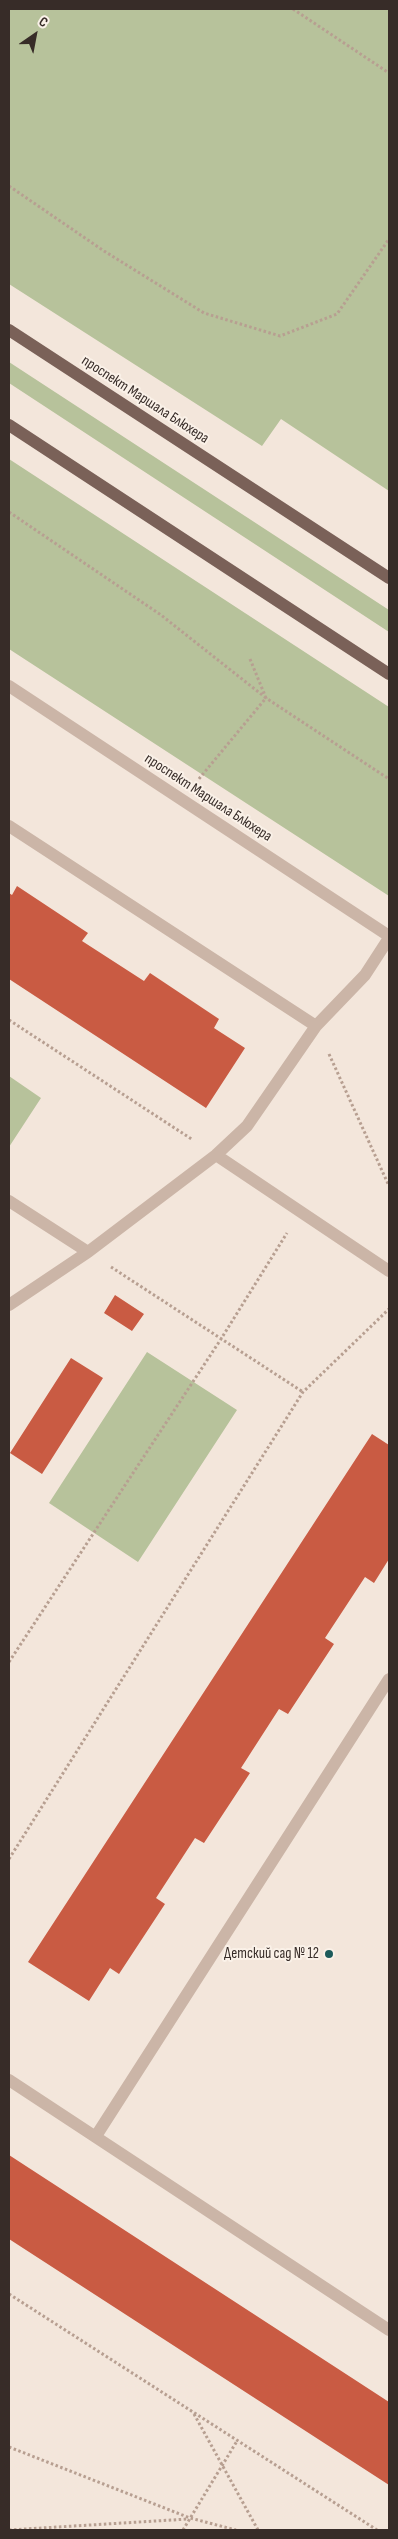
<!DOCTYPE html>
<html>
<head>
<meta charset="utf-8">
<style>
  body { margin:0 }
  #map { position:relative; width:398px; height:2539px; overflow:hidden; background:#f3e6db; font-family:"Sofia Sans Condensed",sans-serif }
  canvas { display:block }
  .frame { position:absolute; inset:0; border:10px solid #372c28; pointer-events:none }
  .north { position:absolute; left:10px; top:10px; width:50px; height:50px; -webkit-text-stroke:4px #faf1e8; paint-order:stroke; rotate:33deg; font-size:14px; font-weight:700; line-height:20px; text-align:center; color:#372c28 }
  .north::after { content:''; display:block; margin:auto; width:18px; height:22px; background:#372c28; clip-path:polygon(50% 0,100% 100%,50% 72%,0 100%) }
</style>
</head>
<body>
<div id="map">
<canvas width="398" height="2539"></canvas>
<div class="frame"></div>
<div class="north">С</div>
</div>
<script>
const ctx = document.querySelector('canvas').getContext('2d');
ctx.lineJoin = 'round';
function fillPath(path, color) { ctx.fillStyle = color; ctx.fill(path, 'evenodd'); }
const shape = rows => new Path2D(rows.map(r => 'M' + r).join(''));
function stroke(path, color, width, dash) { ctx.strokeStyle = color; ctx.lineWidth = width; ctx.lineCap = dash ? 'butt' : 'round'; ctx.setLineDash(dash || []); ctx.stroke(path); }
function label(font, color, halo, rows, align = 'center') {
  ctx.font = font + ' "Sofia Sans Condensed",sans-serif'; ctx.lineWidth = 4; ctx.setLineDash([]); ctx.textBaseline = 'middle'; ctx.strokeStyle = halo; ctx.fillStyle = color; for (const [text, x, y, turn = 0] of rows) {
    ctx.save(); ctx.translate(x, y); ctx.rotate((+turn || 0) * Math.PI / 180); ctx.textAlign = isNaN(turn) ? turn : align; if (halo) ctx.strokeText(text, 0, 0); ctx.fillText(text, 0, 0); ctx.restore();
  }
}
const green = shape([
  [9,9,389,9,389,491,281,419,262,446,9,284],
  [9,362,389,610,389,632,9,383],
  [9,459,389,707,389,896,9,649],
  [9,1076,41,1098,9,1147],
  [147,1352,237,1410,138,1562,49,1503]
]);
const building = shape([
  [17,886,88,933,82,941,144,981,150,973,219,1019,214,1028,245,1048,206,1108,9,979,9,893,12,895],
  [115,1295,144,1314,132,1331,104,1313],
  [71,1358,103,1378,42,1474,10,1453],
  [372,1434,389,1445,389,1559,374,1583,365,1577,325,1638,334,1644,288,1714,279,1709,241,1768,250,1773,204,1843,195,1838,156,1898,165,1904,119,1974,110,1968,89,2001,28,1962],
  [9,2155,389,2402,389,2485,9,2239]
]);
const path = shape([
  [293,9,389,73],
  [9,186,104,251,204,313,280,336,337,314,389,239],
  [9,512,161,615,266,698,198,780],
  [250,659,266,698,389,779],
  [9,1020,193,1140],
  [329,1054,389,1186],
  [111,1267,303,1392],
  [9,1662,221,1339,287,1233],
  [9,1859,303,1392,389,1309],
  [9,2294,377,2530],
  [194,2414,258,2530],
  [9,2447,190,2518,236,2530],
  [9,2530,188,2519],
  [183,2530,237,2441]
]);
const service = shape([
  [9,826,316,1026],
  [216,1155,389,1271],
  [9,1201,88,1252],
  [9,1305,88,1252,216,1155,247,1126,316,1026,365,975,389,938],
  [9,2080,389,2330],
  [96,2136,389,1679]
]);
const minor = shape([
  [9,686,389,936]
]);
const primary = shape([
  [9,330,389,578],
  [9,425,389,674]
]);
const markers = [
  [329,1954,5,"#1c5a5a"]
];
const streetNames = [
  ["проспект Маршала Блюхера",145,400,33],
  ["проспект Маршала Блюхера",208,798,33]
];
const poiNames = [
  ["Детский сад № 12",319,1954]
];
fillPath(green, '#b7c29b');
fillPath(building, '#c95b43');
stroke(path, '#b79f91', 3, [2.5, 2.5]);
stroke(service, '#cbb5a7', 12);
stroke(minor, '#cbb5a7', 12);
stroke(primary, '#7a6158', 12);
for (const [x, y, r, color] of markers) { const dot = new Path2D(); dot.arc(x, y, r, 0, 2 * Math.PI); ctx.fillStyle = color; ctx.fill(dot); stroke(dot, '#faf1e8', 2); }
label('15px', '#372c28', '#faf1e8', streetNames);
label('15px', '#372c28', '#faf1e8', poiNames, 'right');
</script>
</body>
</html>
